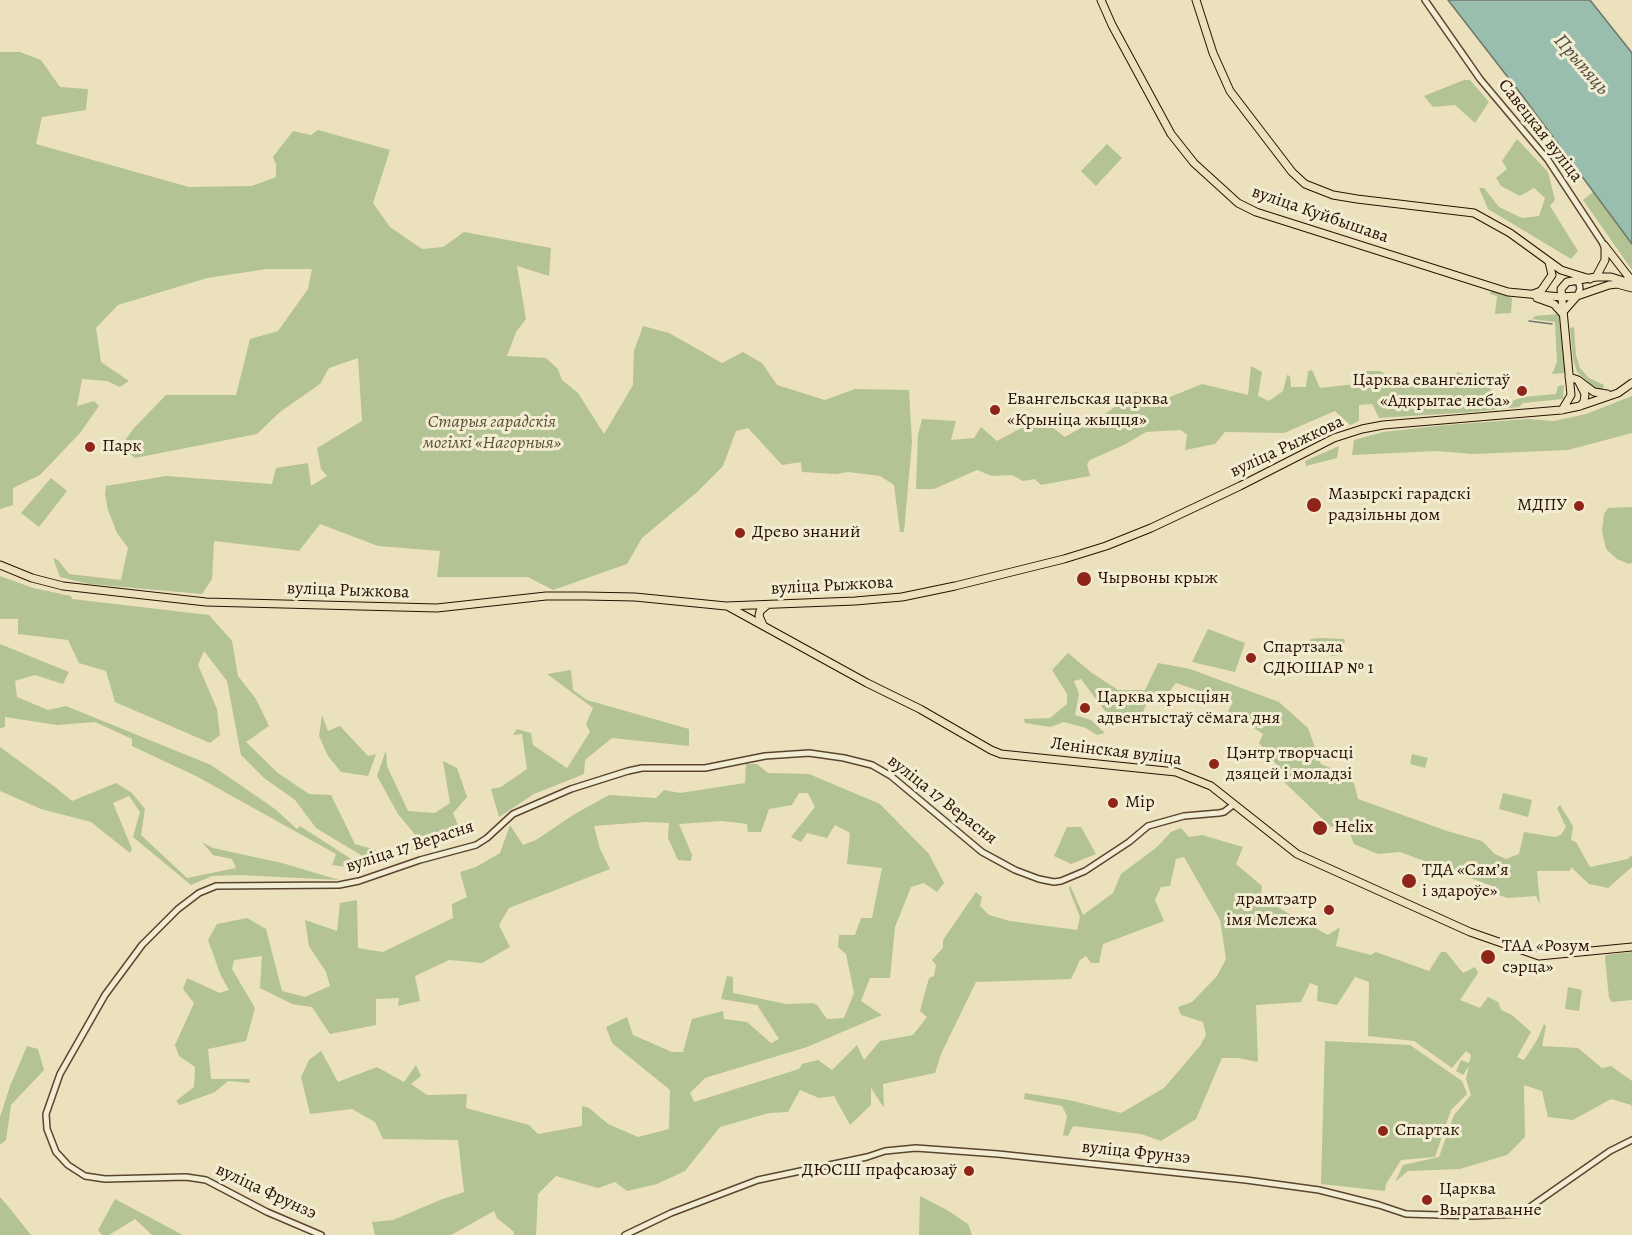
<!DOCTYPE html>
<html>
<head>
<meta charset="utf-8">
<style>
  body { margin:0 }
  canvas { display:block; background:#ebe1bc }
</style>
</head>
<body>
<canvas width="1632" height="1235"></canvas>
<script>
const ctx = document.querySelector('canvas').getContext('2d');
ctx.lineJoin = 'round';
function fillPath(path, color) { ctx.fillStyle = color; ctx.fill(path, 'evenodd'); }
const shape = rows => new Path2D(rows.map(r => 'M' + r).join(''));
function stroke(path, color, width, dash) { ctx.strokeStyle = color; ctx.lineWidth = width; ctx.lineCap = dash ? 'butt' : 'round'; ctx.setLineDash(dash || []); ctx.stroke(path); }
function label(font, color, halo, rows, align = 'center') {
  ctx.font = font + ' Alegreya,serif'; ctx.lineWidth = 6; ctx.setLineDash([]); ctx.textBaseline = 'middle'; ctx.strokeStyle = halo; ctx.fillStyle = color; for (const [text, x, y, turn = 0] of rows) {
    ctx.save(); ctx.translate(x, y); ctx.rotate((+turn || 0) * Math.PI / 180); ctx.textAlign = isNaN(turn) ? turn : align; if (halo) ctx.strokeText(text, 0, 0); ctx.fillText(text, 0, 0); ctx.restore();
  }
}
const green = shape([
  [0,52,20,52,41,60,60,87,88,89,86,110,42,117,36,144,189,187,252,186,276,177,276,164,273,157,293,131,311,135,318,130,390,150,373,203,390,227,422,249,443,247,464,232,551,248,549,276,517,266,526,319,516,332,507,356,546,358,558,369,562,380,578,393,604,434,633,385,634,351,643,326,669,333,722,363,743,352,762,363,777,385,825,400,855,389,909,390,912,442,904,532,900,532,894,485,880,476,848,472,836,474,802,472,801,462,782,465,748,428,736,431,723,466,696,493,642,538,627,564,553,590,528,577,437,577,440,551,378,546,320,524,299,551,214,541,212,579,202,594,89,584,60,577,53,558,58,560,69,574,121,580,128,548,117,533,108,510,105,494,106,486,166,476,272,484,276,468,308,463,311,486,327,476,321,469,317,448,362,421,358,358,329,368,320,384,280,412,257,434,135,458,120,447,134,428,166,395,236,395,250,339,278,331,308,289,312,269,267,269,207,278,118,305,96,328,101,362,129,381,120,387,107,381,82,379,77,406,94,401,99,406,80,433,40,475,13,488,13,505,0,509],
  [1464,80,1470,80,1489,102,1475,123,1455,105,1433,107,1424,96],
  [1517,139,1548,172,1555,200,1550,206,1578,251,1571,259,1488,209,1479,188,1484,188,1499,207,1522,218,1539,216,1545,198,1534,188,1520,196,1501,186,1496,178,1507,169,1502,161],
  [1107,144,1122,158,1096,186,1081,171],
  [1593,192,1632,244,1632,270,1583,200],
  [1491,290,1512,298,1511,313,1495,314,1497,296,1490,294],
  [1559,314,1565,373,1552,374,1557,362,1555,322,1532,319,1535,316],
  [1574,327,1576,355,1580,368,1589,378,1604,385,1603,389,1596,389,1577,372,1573,359,1570,328],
  [1251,366,1262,372,1258,396,1269,401,1283,391,1287,375,1290,376,1291,387,1306,387,1308,371,1312,370,1320,388,1355,384,1361,371,1380,371,1410,387,1455,383,1457,372,1483,380,1504,404,1523,397,1556,394,1558,386,1564,385,1563,399,1523,403,1519,407,1474,412,1379,418,1372,404,1359,405,1359,421,1350,425,1335,411,1284,433,1225,432,1215,444,1185,450,1187,435,1181,430,1146,432,1126,444,1090,460,1087,464,1090,476,1041,485,1035,479,1023,481,1012,475,992,476,977,470,934,489,916,489,918,435,922,419,956,421,951,440,974,438,981,427,997,441,1040,418,1065,437,1105,414,1135,392,1165,399,1202,384,1248,395],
  [1632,396,1632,433,1568,450,1473,454,1437,451,1352,455,1354,440,1383,432,1446,425,1528,419,1554,421,1586,414],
  [1339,446,1337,458,1306,466,1305,461],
  [51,478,67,491,39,527,21,513],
  [1632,507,1632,563,1629,564,1617,559,1606,549,1602,531,1604,514,1608,508],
  [0,576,33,588,71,596,72,599,209,615,232,641,238,676,256,699,269,726,246,742,278,773,309,794,331,795,355,844,376,850,374,863,316,828,295,800,264,778,241,755,227,681,204,651,198,665,217,709,220,735,210,743,115,702,106,671,79,663,68,640,18,634,18,619,0,619],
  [1208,629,1245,643,1235,672,1192,662],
  [1320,638,1344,639,1345,641,1342,650,1338,655,1333,656,1310,649,1309,642,1311,639],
  [0,644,69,672,63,684,35,675,15,681,17,697,48,710,66,706,211,765,275,809,297,829,300,826,359,864,356,868,332,865,336,854,196,776,132,746,132,739,95,722,57,725,5,717,5,727,0,728],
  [1068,653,1092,673,1118,690,1145,690,1158,663,1190,669,1279,702,1308,728,1321,764,1340,772,1341,777,1354,783,1358,799,1447,831,1482,841,1495,854,1506,859,1519,854,1524,832,1555,837,1561,835,1566,827,1557,808,1560,805,1573,826,1571,840,1576,842,1590,867,1628,859,1632,855,1632,867,1608,888,1589,884,1571,867,1570,871,1537,871,1540,905,1536,896,1507,898,1491,892,1492,886,1400,852,1378,854,1354,844,1349,832,1330,826,1282,780,1284,774,1259,743,1263,734,1228,711,1233,702,1176,683,1168,693,1157,691,1150,695,1141,717,1127,721,1105,711,1081,679,1074,681,1079,694,1075,715,1091,720,1105,733,1097,735,1086,728,1064,722,1050,727,1025,723,1024,719,1050,718,1067,704,1067,694,1052,670],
  [571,670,573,690,587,700,689,729,689,746,612,738,585,760,584,774,534,794,499,817,491,789,501,787,527,769,522,734,513,735,517,729,531,733,533,745,567,768,590,732,586,724,593,708,547,674],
  [322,715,328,731,340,726,368,756,376,754,368,776,341,772,328,756,319,736],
  [0,747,55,787,72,801,116,783,132,793,145,809,141,835,187,878,236,868,232,859,213,855,202,842,213,848,282,863,339,880,239,875,212,876,191,885,133,837,140,812,129,796,113,803,132,849,130,853,91,822,41,809,0,791],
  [386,750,387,766,408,811,435,813,450,803,443,761,457,768,467,797,453,813,460,830,470,830,470,836,418,838,398,814,377,776],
  [1412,754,1428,758,1425,768,1410,764],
  [746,764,757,764,768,773,809,774,880,804,929,854,944,883,937,892,924,883,911,887,895,927,890,978,870,978,861,1001,882,1015,807,1047,705,1078,690,1093,694,1102,799,1069,802,1064,818,1060,832,1070,857,1045,864,1060,880,1041,913,1035,927,1017,920,1011,929,978,934,976,936,965,932,960,943,948,943,940,976,892,982,897,980,906,989,915,1010,921,1077,930,1080,917,1069,889,1070,885,1083,915,1113,893,1121,874,1157,847,1171,832,1181,828,1189,837,1202,835,1243,847,1236,864,1262,886,1261,895,1284,911,1328,935,1340,927,1336,946,1371,955,1376,952,1429,971,1441,952,1446,952,1463,973,1475,967,1478,973,1460,1000,1480,1008,1488,997,1498,1002,1501,1010,1512,1015,1531,1032,1517,1057,1524,1060,1537,1040,1544,1024,1546,1026,1542,1046,1578,1048,1602,1068,1611,1066,1632,1081,1632,1108,1631,1105,1611,1099,1573,1120,1548,1117,1542,1091,1524,1085,1525,1137,1507,1155,1460,1169,1408,1171,1395,1182,1403,1165,1439,1157,1454,1115,1471,1095,1466,1079,1469,1066,1463,1075,1456,1071,1461,1060,1469,1063,1471,1055,1466,1051,1452,1068,1414,1041,1368,1036,1369,982,1355,977,1337,1005,1317,1001,1318,986,1310,983,1301,1002,1256,1005,1258,1062,1238,1058,1222,1058,1196,1119,1161,1141,1141,1134,1073,1126,1068,1136,1063,1135,1067,1116,1062,1106,1024,1099,1025,1093,1069,1100,1121,1113,1164,1088,1200,1046,1206,1035,1203,1022,1181,1015,1178,1007,1192,1002,1217,976,1226,959,1220,920,1184,857,1176,859,1170,886,1161,887,1155,900,1164,921,1103,944,1099,963,1091,963,1086,956,1080,960,1071,979,976,982,941,1054,935,1073,883,1084,884,1108,871,1088,871,1105,850,1125,834,1096,819,1098,800,1090,788,1112,769,1113,720,1127,685,1171,657,1184,627,1191,615,1182,598,1188,556,1176,538,1194,536,1235,514,1235,514,1232,497,1218,494,1211,451,1235,375,1235,372,1222,393,1220,440,1200,464,1192,458,1140,383,1139,375,1122,352,1109,310,1114,301,1077,309,1060,321,1051,338,1082,377,1067,404,1082,416,1065,421,1076,411,1084,427,1095,467,1094,466,1108,529,1125,538,1134,582,1126,582,1106,589,1108,608,1124,638,1137,669,1129,670,1090,612,1043,606,1027,627,1017,633,1035,672,1052,683,1052,692,1019,723,1011,724,1019,747,1022,771,1043,779,1039,757,1005,721,999,727,976,733,977,733,993,786,1004,813,1003,817,1005,827,1019,844,1018,854,993,846,954,838,947,839,935,855,935,861,918,872,918,882,868,847,864,850,833,835,825,827,838,807,833,801,842,791,837,815,807,808,793,799,793,792,805,769,809,761,832,748,832,747,824,722,821,679,824,692,855,691,861,678,860,668,838,669,823,646,822,594,826,600,849,610,869,509,908,499,925,510,947,482,963,449,960,415,976,420,1001,398,1006,399,998,376,999,376,1025,330,1034,312,1007,292,1004,260,988,262,956,234,960,232,969,255,1008,246,1041,208,1049,211,1079,249,1079,250,1083,228,1081,215,1092,180,1105,176,1101,194,1087,195,1067,179,1056,175,1045,194,1003,183,989,187,978,220,993,229,990,221,976,208,940,217,924,247,918,266,929,282,991,305,997,330,986,326,972,309,946,305,920,337,931,340,903,357,900,358,948,383,952,453,918,452,904,467,897,460,872,476,867,500,853,510,825,523,845,536,840,573,815,609,795,656,798,664,790,680,793,745,783],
  [1503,793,1532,800,1528,817,1499,809],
  [1067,827,1081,827,1096,854,1071,864,1054,856],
  [1632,952,1632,1000,1612,1002,1609,998,1605,958,1606,955],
  [1568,987,1582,990,1579,1011,1565,1009],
  [1325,1041,1410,1045,1462,1081,1467,1094,1451,1110,1435,1157,1401,1160,1386,1184,1385,1191,1321,1184],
  [27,1046,38,1049,44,1070,11,1105,6,1140,0,1145,0,1117,10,1086],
  [920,1196,947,1210,968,1224,972,1235,919,1235],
  [0,1197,7,1205,31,1235,0,1235],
  [115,1199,181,1234,181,1235,152,1235,135,1219,109,1235,102,1235,98,1230]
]);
const water = shape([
  [1448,0,1590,0,1632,53,1632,244,1524,98,1448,0]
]);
const stream = shape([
  [1529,321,1552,324]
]);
const minor = shape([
  [1425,0,1480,79,1548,160,1604,245],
  [1573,281,1579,283,1580,289,1577,296],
  [321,1235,267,1212,206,1180,186,1177,105,1179,85,1176,68,1165,56,1152,47,1129,46,1114,60,1074,105,995,142,945,178,909,199,893,216,886,339,885,359,881,420,860,476,845,487,838,513,814,571,789,628,771,642,768,705,768,765,756,809,753,844,758,872,765,891,776,982,852,1015,870,1039,879,1054,882,1061,881,1085,871,1129,842,1148,826,1184,816,1219,813,1224,812,1233,805],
  [625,1235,671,1213,758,1180,867,1157,885,1151,916,1148,998,1154,1246,1180,1319,1190,1379,1205,1406,1214,1474,1216,1520,1214,1610,1151,1632,1140]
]);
const major = shape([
  [1101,0,1112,25,1171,134,1194,163,1238,203,1256,212,1508,292,1561,297,1577,296,1609,285,1617,284,1632,288],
  [1196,0,1213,53,1230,91,1292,172,1305,184,1333,195,1357,199,1474,213,1510,233,1561,270,1590,279],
  [1604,245,1632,281],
  [1596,277,1605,260,1605,247],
  [1533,294,1541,291,1552,275,1549,262],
  [1537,298,1554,304,1562,313],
  [1562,313,1577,296],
  [1569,377,1578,380,1594,392,1607,394],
  [1579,382,1585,394,1584,402,1580,406],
  [1562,410,1571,395,1561,289,1567,282,1596,277,1611,277,1630,283],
  [0,565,32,578,63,586,206,602,437,608,546,596,585,596,635,597,726,606,855,601,902,597,955,586,1064,559,1106,546,1151,528,1240,486,1334,438,1362,429,1383,425,1561,410,1580,406,1618,393,1632,383],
  [729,607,867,683,920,709,991,750,1001,754,1176,772,1211,786,1297,854,1470,932,1539,956,1632,947],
  [763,625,759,616,760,611,767,605]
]);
const markers = [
  [1522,391,6,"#8f2418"],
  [995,410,6,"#8f2418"],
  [90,447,6,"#8f2418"],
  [1314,505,8,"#8f2418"],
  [1579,506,6,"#8f2418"],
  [740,533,6,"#8f2418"],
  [1084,579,8,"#8f2418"],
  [1251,658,6,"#8f2418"],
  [1085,708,6,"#8f2418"],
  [1214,764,6,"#8f2418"],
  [1113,803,6,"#8f2418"],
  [1320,828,8,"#8f2418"],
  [1409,881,8,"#8f2418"],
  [1329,910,6,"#8f2418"],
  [1488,957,8,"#8f2418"],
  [1383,1131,6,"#8f2418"],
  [969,1171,6,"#8f2418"],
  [1427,1200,6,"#8f2418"]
];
const streetNames = [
  ["Савецкая вуліца",1540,131,52],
  ["вуліца Куйбышава",1320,215,19],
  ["вуліца Рыжкова",1287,447,-25],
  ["вуліца Рыжкова",832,586,-3],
  ["вуліца Рыжкова",348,591,2],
  ["Ленінская вуліца",1116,752,7],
  ["вуліца 17 Верасня",942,800,38],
  ["вуліца 17 Верасня",410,847,-18],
  ["вуліца Фрунзэ",1136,1153,6],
  ["вуліца Фрунзэ",266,1192,25]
];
const poiNames = [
  ["Царква евангелістаў",1510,381,"right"],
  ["«Адкрытае неба»",1510,402,"right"],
  ["Евангельская царква",1007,400],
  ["«Крыніца жыцця»",1007,421],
  ["Парк",102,447],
  ["Мазырскі гарадскі",1328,495],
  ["радзільны дом",1328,516],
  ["МДПУ",1567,506,"right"],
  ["Древо знаний",752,533],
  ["Чырвоны крыж",1098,579],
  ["Спартзала",1263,648],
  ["СДЮШАР № 1",1263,669],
  ["Царква хрысціян",1097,698],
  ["адвентыстаў сёмага дня",1097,719],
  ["Цэнтр творчасці",1226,754],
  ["дзяцей і моладзі",1226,775],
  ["Мір",1125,803],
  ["Helix",1334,828],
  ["ТДА «Сямʼя",1422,871],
  ["і здароўе»",1422,892],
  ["драмтэатр",1317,900,"right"],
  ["імя Мележа",1317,921,"right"],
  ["ТАА «Розум",1502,947],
  ["сэрца»",1502,968],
  ["Спартак",1395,1131],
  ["ДЮСШ прафсаюзаў",957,1171,"right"],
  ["Царква",1439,1190],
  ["Выратаванне",1439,1211]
];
const parkNames = [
  ["Старыя гарадскія",492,423],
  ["могілкі «Нагорныя»",492,444]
];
const waterNames = [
  ["Прыпяць",1581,65,49]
];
fillPath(green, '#b4c393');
fillPath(water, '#99beae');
stroke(water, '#6d7869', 1.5);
stroke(stream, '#6d7869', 1.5);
stroke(minor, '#5a4430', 8);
stroke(major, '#2a1002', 9);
stroke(minor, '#f2ecd3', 5);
stroke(major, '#ebe1bc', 7);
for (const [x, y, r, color] of markers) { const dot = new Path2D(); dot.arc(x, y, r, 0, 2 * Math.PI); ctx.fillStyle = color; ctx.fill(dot); stroke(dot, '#f2ecd3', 2); }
label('18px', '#2a1002', '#f2ecd3', streetNames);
label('18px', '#2a1002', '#f2ecd3', poiNames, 'left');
label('italic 18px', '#5a4f35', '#f2ecd3', parkNames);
label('italic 20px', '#514d3e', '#f2ecd3', waterNames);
</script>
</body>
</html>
